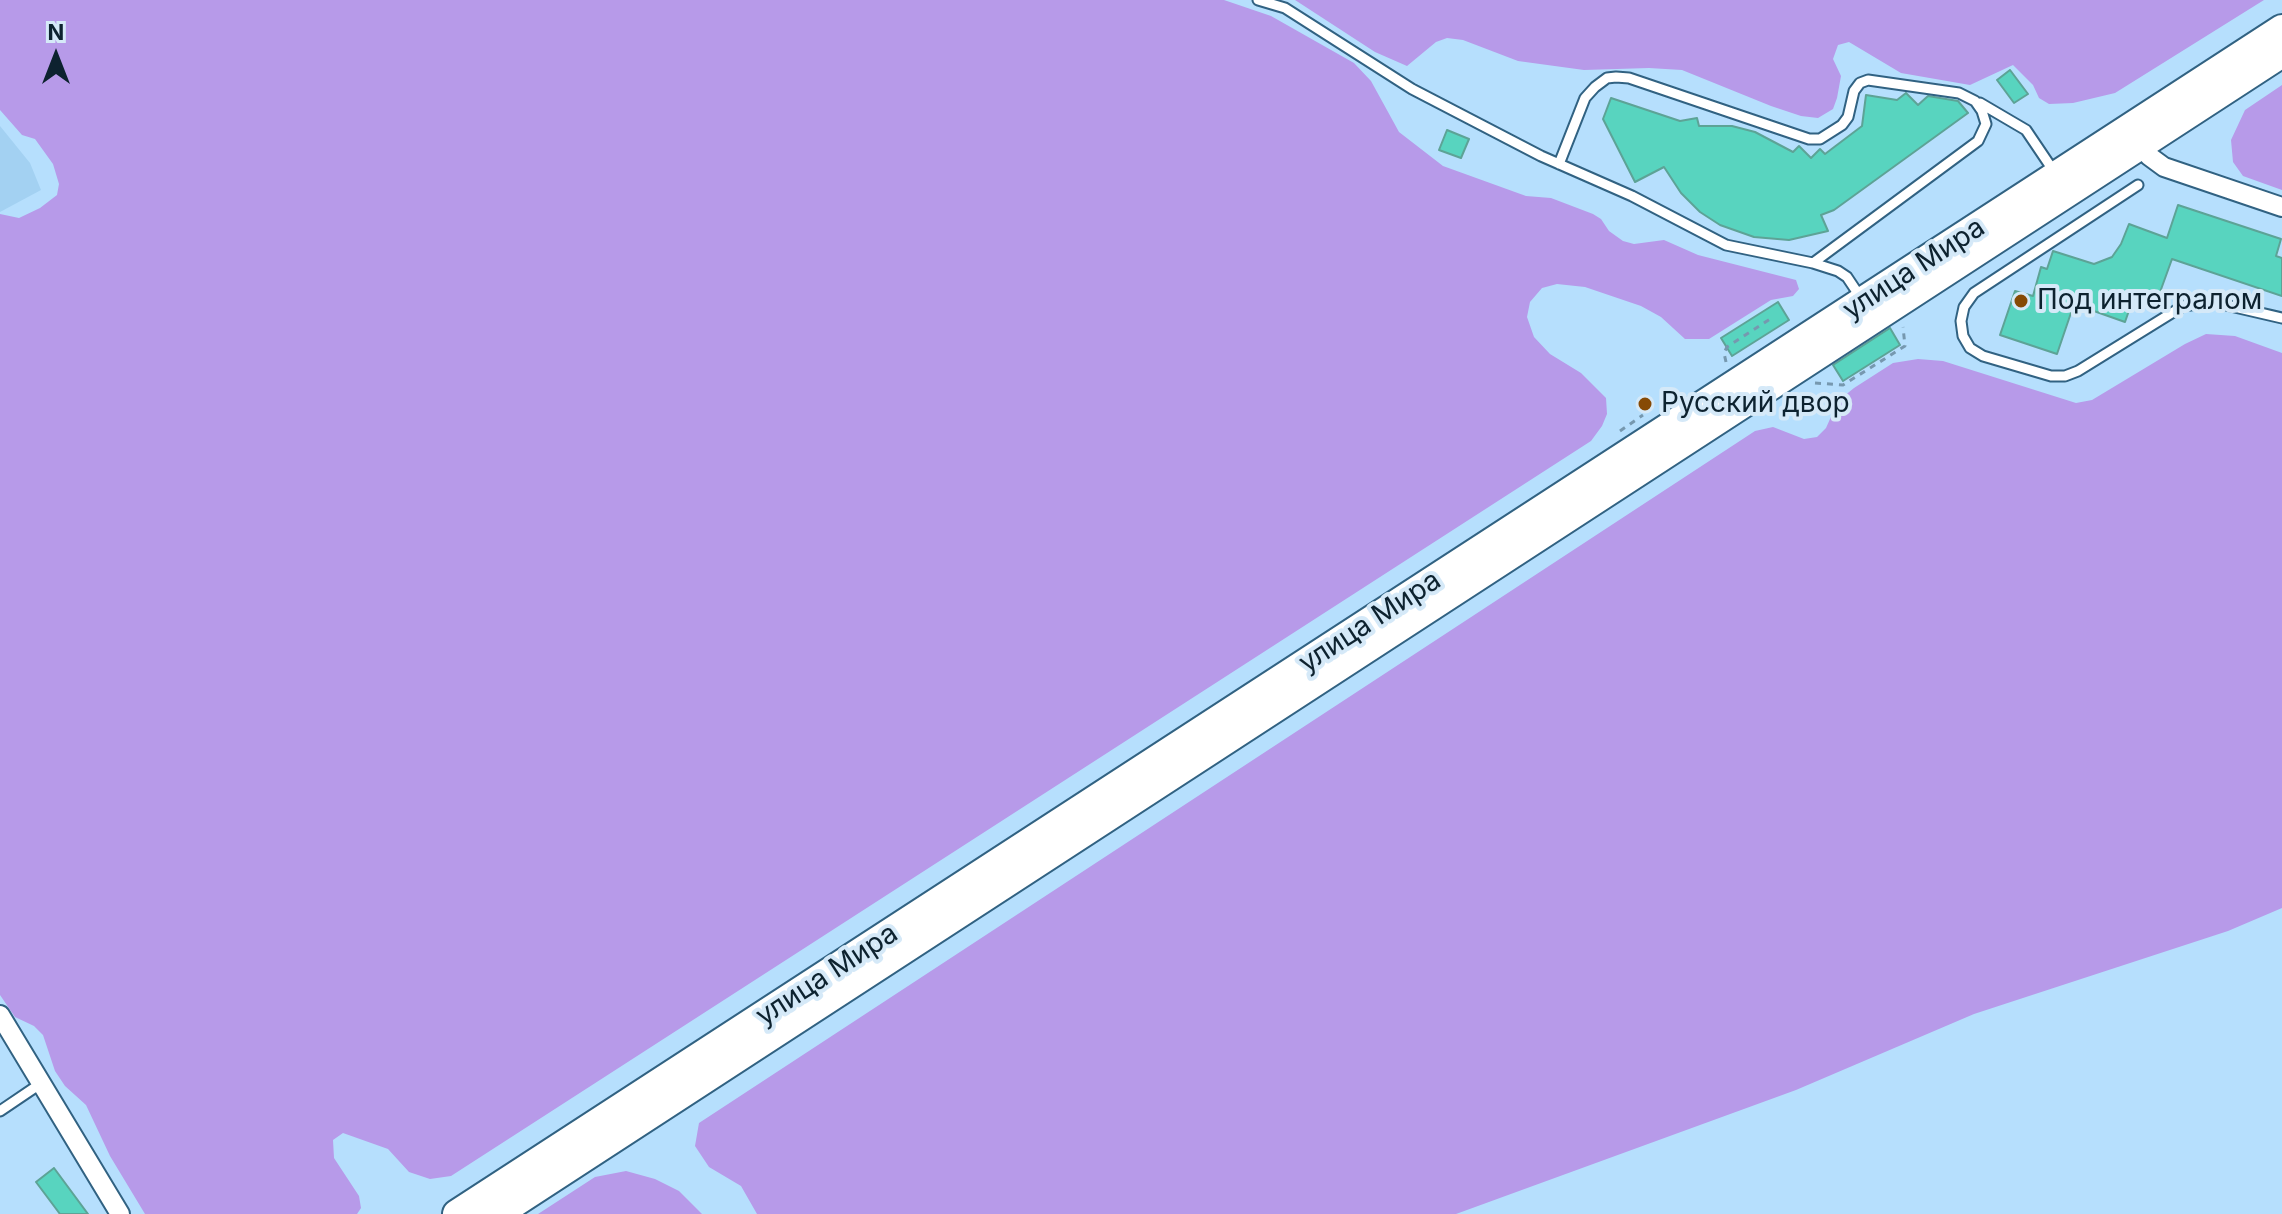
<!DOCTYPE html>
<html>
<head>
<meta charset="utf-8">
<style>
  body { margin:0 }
  #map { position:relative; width:2282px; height:1214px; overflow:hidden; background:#b6dffd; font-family:Inter,sans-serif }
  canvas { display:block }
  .north { position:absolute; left:16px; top:16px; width:80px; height:80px; -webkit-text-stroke:6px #d5e9f8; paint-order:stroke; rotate:0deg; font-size:22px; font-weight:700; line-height:32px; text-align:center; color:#0d222f }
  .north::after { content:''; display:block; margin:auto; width:28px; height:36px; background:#0d222f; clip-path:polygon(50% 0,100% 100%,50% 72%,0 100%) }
</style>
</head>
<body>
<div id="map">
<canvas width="2282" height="1214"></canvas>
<div class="north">N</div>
</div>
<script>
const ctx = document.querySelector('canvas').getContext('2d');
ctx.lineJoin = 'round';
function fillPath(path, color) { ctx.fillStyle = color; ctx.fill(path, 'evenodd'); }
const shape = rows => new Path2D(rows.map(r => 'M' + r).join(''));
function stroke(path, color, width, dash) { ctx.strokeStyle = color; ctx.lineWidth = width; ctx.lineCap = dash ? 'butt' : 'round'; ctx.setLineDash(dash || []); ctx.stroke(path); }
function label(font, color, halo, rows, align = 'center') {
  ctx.font = font + ' Inter,sans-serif'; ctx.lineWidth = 8; ctx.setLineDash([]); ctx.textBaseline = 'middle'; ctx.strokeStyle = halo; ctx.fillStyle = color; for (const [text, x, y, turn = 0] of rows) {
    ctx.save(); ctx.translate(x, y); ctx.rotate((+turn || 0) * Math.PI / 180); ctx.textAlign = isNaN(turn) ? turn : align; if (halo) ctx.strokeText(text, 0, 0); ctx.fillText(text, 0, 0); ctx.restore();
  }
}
const built = shape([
  [0,126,30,163,41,190,0,212]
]);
const forest = shape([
  [0,0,1224,0,1271,16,1354,63,1371,81,1399,132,1443,166,1526,196,1551,198,1593,214,1601,219,1609,231,1623,241,1634,244,1664,240,1698,255,1796,280,1799,289,1793,296,1771,300,1709,339,1685,339,1661,317,1641,306,1585,287,1557,284,1542,288,1530,302,1527,317,1534,337,1550,354,1581,373,1606,398,1607,414,1602,426,1591,441,451,1176,430,1179,409,1172,388,1149,343,1133,333,1140,334,1158,359,1196,361,1208,357,1214,145,1214,110,1156,86,1105,65,1086,55,1071,43,1035,34,1026,15,1017,0,995,0,214,19,218,40,208,57,195,59,184,53,164,35,139,22,135,0,110],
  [1295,0,2264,0,2115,93,2073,103,2049,104,2039,98,2033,85,2013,65,1970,85,1901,73,1849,42,1838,45,1833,59,1841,76,1837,98,1833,109,1818,118,1801,116,1771,106,1682,70,1649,68,1584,70,1518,61,1463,40,1447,38,1436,42,1407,66,1375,52],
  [2282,85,2282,190,2243,176,2233,162,2231,140,2245,110],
  [2206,334,2235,336,2282,353,2282,908,2228,931,1974,1014,1796,1090,1456,1214,757,1214,741,1186,709,1167,695,1146,699,1123,1755,431,1773,427,1804,439,1817,437,1826,428,1838,401,1854,388,1893,363,1918,359,1943,361,2076,403,2092,400,2185,344],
  [626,1171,655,1179,679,1191,702,1214,538,1214,595,1177]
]);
const building = shape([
  [2010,70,2028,94,2014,103,1997,80,2010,70],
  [1906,93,1918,105,1928,96,1958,101,1968,113,1834,210,1821,215,1828,231,1789,240,1754,237,1720,225,1700,212,1681,193,1664,167,1635,182,1603,119,1611,98,1680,121,1697,118,1699,126,1732,126,1755,132,1793,152,1799,146,1811,158,1820,149,1825,154,1862,126,1866,95,1897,100,1906,93],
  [1447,130,1469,139,1461,158,1439,150,1447,130],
  [2178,205,2281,239,2276,256,2282,258,2282,296,2172,259,2155,306,2133,299,2125,322,2074,304,2057,354,2000,335,2015,291,2033,296,2041,267,2047,269,2053,251,2094,264,2112,257,2121,244,2129,224,2167,238,2178,205],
  [1778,302,1789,320,1732,356,1721,338,1778,302],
  [1890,328,1900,345,1843,381,1833,365,1890,328],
  [54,1168,88,1214,60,1214,36,1182,54,1168]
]);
const path = shape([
  [1726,362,1724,353,1727,347,1770,319],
  [1815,383,1843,385,1905,346,1903,327],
  [1620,431,1643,415]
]);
const service = shape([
  [1258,0,1285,8,1412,89,1541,156,1632,196,1726,245,1813,263,1838,271,1847,277,1861,298],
  [1980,103,2026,130,2055,173],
  [1559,164,1585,98,1595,87,1607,78,1616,77,1629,78,1809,139,1820,139,1842,125,1848,117,1854,91,1860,83,1868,80,1959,93,1975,101,1982,111,1986,124,1978,141,1813,263],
  [2138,185,1974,293,1964,307,1961,321,1963,336,1970,348,1983,356,2051,376,2065,376,2078,371,2183,306,2213,302,2282,318],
  [0,1111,40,1084]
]);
const minor = shape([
  [2142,145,2149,156,2164,167,2282,207],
  [0,1015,120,1214]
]);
const primary = shape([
  [457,1214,2282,29],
  [497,1214,2282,53]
]);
const markers = [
  [2021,301,8,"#864a05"],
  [1645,404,8,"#864a05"]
];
const streetNames = [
  ["улица Мира",1914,269,-33],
  ["улица Мира",1370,622,-33],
  ["улица Мира",827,975,-33]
];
const poiNames = [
  ["Под интегралом",2037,301],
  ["Русский двор",1661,404]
];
fillPath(built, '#a3d1f2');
fillPath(forest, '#b79ae9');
fillPath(building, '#58d4bf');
stroke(building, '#5da396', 2);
stroke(service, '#316282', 13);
stroke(minor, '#316282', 22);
stroke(primary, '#316282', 32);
stroke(path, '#7698af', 3, [6, 6]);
stroke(service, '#fff', 9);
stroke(minor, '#fff', 18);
stroke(primary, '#fff', 28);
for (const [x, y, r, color] of markers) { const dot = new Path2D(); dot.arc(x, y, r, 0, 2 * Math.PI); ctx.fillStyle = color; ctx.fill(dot); stroke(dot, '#d5e9f8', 3); }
label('28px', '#0d222f', '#d5e9f8', streetNames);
label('28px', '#0d222f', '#d5e9f8', poiNames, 'left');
</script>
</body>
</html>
